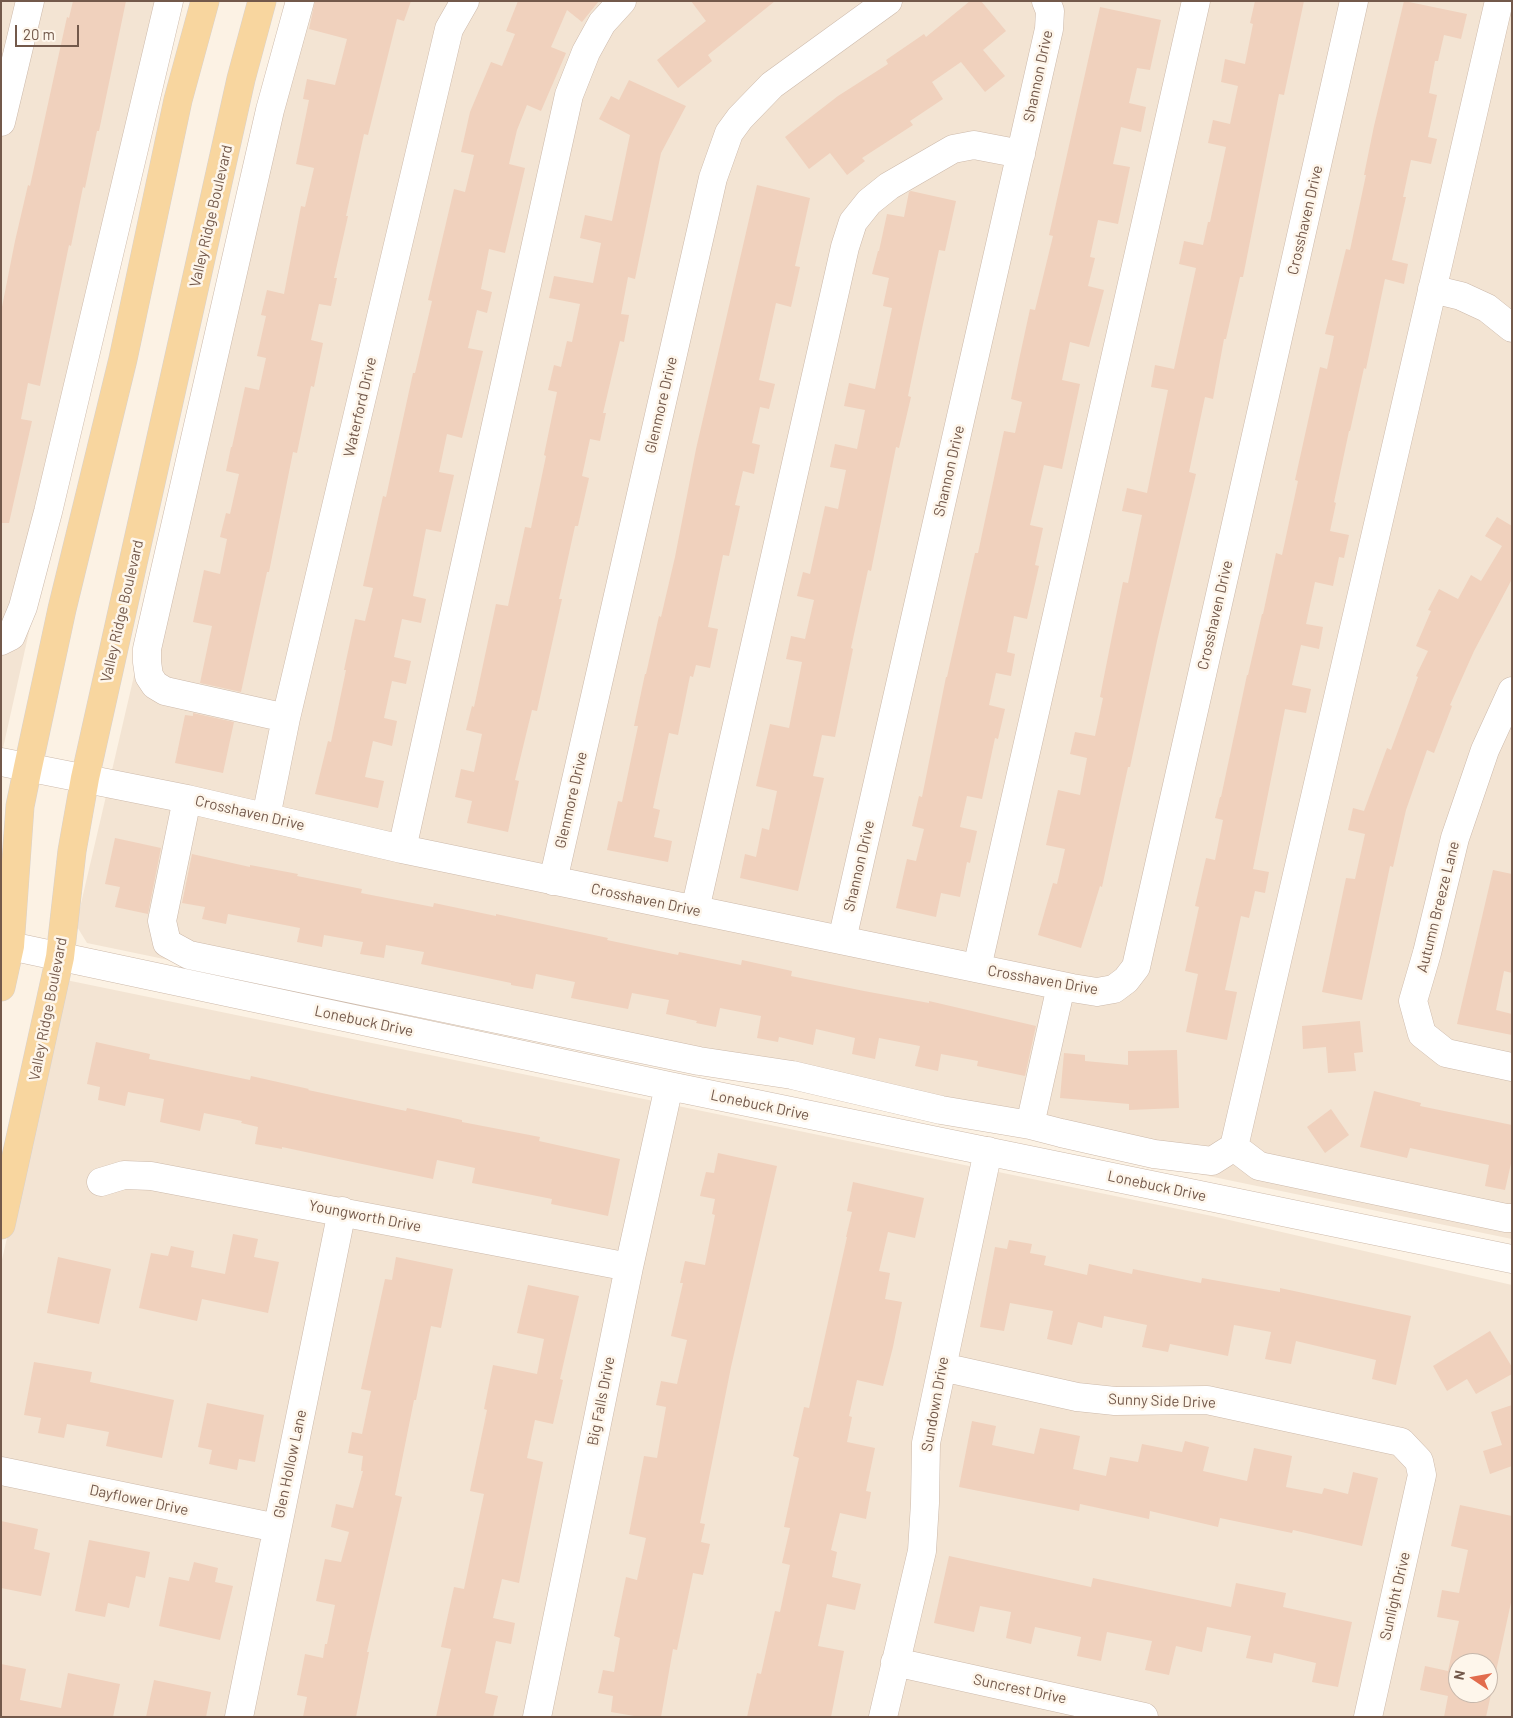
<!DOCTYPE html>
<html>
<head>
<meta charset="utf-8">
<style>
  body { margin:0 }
  #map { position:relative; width:1513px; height:1718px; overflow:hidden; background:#fcf2e4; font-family:Barlow,sans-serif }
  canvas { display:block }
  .frame { position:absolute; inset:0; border:2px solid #73594b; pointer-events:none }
  .north { position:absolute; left:1448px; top:1653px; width:50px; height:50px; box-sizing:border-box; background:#fef6eb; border:1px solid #c6b7ab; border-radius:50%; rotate:282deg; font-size:14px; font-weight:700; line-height:20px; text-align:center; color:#73594b }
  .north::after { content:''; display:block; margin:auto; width:18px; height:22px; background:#e26c4d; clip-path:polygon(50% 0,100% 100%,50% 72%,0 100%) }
  .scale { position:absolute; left:15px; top:25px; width:64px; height:22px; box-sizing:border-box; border:2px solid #73594b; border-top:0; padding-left:6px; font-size:15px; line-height:18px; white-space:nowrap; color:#73594b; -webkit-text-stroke:4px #fef6eb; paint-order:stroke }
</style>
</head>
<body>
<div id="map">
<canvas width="1513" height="1718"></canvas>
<div class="frame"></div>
<div class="north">N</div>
<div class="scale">20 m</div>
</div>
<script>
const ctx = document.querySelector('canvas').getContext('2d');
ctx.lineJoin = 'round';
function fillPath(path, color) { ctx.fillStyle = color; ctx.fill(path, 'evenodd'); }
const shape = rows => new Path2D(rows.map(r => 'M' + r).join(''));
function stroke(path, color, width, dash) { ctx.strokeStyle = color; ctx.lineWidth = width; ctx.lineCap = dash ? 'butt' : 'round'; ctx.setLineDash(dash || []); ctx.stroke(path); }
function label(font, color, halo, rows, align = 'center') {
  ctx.font = font + ' Barlow,sans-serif'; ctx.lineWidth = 5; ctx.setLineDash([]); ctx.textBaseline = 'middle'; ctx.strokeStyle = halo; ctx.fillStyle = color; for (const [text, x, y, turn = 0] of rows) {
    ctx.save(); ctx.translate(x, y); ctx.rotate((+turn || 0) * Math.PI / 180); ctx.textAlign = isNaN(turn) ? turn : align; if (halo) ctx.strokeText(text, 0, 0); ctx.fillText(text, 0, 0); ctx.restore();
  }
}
const residential = shape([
  [1,1,177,1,88,368,1,757],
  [291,1,1512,1,1512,1239,87,943,76,925],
  [66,980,1212,1216,1512,1285,1512,1717,1,1717,1,1264],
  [1458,1663,1488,1663,1488,1693,1458,1693]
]);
const building = shape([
  [73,1,126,1,99,131,97,131,85,188,83,187,71,246,69,245,40,386,28,383,21,419,32,421,9,523,1,523,1,312,15,241,28,185,30,186,67,17,69,18],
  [315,1,411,1,404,21,397,19,368,135,364,134,346,216,348,216,334,278,337,278,331,306,319,304,311,340,323,343,314,387,311,386,297,453,293,452,269,572,267,572,241,692,200,683,212,626,193,622,204,570,220,574,227,539,220,537,226,513,230,514,239,474,226,471,231,447,232,447,245,387,259,390,266,358,257,356,266,316,261,315,267,290,284,294,301,206,305,207,314,168,296,164,309,100,303,99,307,79,335,85,347,39,309,29],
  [518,1,599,1,582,22,567,10,551,47,566,53,541,111,527,105,517,130,509,164,525,168,505,253,489,249,481,289,492,292,487,313,477,310,468,348,483,351,462,438,447,434,439,472,454,475,441,532,426,529,413,596,426,599,421,623,402,619,394,657,411,661,406,684,392,681,384,718,397,721,392,746,373,741,365,777,384,781,378,808,315,794,328,741,331,742,346,670,344,670,355,619,365,621,373,588,363,586,383,496,386,497,413,373,415,373,432,301,428,300,454,189,465,192,474,155,461,152,470,112,491,62,502,66,515,34,506,31],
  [691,1,775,1,708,55,712,61,678,88,657,60,706,21],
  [970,1,981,1,1006,31,983,50,1005,76,985,92,961,62,932,82,943,99,910,121,913,125,862,158,865,161,847,175,830,153,809,169,785,137,838,96,888,64,886,60,924,34,926,37],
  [1255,1,1304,1,1284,95,1279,94,1243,277,1240,277,1226,339,1224,339,1213,399,1205,397,1189,472,1196,474,1157,641,1130,767,1128,767,1102,887,1100,886,1081,948,1038,935,1053,883,1057,884,1065,849,1046,845,1058,790,1080,795,1087,758,1070,754,1075,732,1095,736,1103,698,1100,697,1113,631,1123,582,1128,583,1142,515,1122,511,1127,488,1147,493,1168,390,1151,387,1155,365,1174,369,1196,268,1179,264,1184,241,1203,245,1208,222,1210,222,1226,147,1208,143,1213,120,1230,124,1238,86,1221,82,1225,59,1245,64,1253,24,1250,23],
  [1404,1,1467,14,1461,39,1444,35,1438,61,1435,61,1429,93,1437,95,1428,137,1437,139,1431,164,1411,160,1403,197,1406,197,1392,260,1408,264,1404,284,1385,279,1366,369,1364,368,1350,431,1349,431,1334,502,1336,503,1330,531,1349,535,1344,558,1339,557,1333,586,1315,582,1306,624,1323,627,1319,649,1301,645,1292,685,1311,689,1306,713,1285,709,1253,869,1269,872,1265,893,1255,891,1249,918,1241,916,1225,990,1237,992,1227,1040,1186,1032,1198,974,1185,971,1199,907,1195,906,1206,858,1215,860,1223,820,1215,818,1220,797,1221,797,1247,675,1248,675,1262,614,1263,614,1276,553,1282,555,1298,481,1295,480,1320,367,1327,369,1334,336,1325,334,1346,249,1350,250,1366,175,1364,175,1374,126],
  [1100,7,1161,20,1150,70,1137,68,1129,103,1146,107,1141,132,1121,127,1113,164,1130,167,1118,224,1098,220,1090,257,1095,258,1088,286,1104,290,1089,347,1070,342,1062,380,1080,384,1062,469,1044,465,1030,525,1043,528,1035,565,1039,566,1027,619,1014,616,1007,652,1015,654,1011,676,996,673,989,705,1005,709,998,739,995,738,982,799,967,796,960,827,977,831,970,863,967,862,960,897,941,893,936,917,896,908,907,859,916,861,924,829,912,826,919,796,922,797,946,677,947,677,975,553,978,553,1004,431,1015,433,1022,402,1011,399,1019,360,1030,309,1035,310,1053,236,1049,235],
  [629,80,686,106,661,153,635,279,628,277,621,314,629,315,624,342,620,341,603,413,606,413,600,441,590,439,582,476,589,478,578,526,575,526,559,599,562,599,537,711,532,710,515,780,519,781,508,832,467,823,472,801,455,797,461,769,474,772,482,734,466,730,472,706,474,707,496,604,508,606,525,527,531,528,546,456,544,455,557,392,548,390,554,365,561,367,567,341,572,342,580,304,549,298,554,276,593,283,601,243,580,238,585,215,612,221,630,135,599,119,611,96,619,100],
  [757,185,810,198,795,266,800,267,791,307,776,303,759,380,775,384,769,409,760,407,752,443,760,445,754,474,743,471,735,505,740,506,729,556,723,555,708,627,718,629,710,668,696,665,693,677,690,676,678,735,669,733,653,808,660,810,654,837,672,841,668,862,607,850,618,801,622,802,638,726,634,726,645,674,646,674,659,616,661,617,675,557,696,449],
  [911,191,956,201,945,251,939,250,923,324,908,396,911,397,899,448,896,447,871,571,868,570,851,648,853,649,835,737,822,735,813,776,824,778,798,891,740,878,745,854,756,857,762,828,769,830,777,791,756,786,770,724,789,728,802,662,786,659,791,636,805,639,814,600,797,596,803,572,810,574,825,506,838,509,846,470,830,467,835,444,857,449,865,410,844,406,849,383,875,389,892,308,883,306,889,278,872,274,878,251,879,251,887,214,904,217,909,192],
  [1497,517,1512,526,1512,579,1474,651,1450,705,1452,706,1434,753,1427,750,1406,810,1393,867,1390,866,1362,1000,1322,992,1346,878,1355,879,1365,834,1348,830,1353,808,1364,811,1387,748,1391,750,1418,677,1416,676,1428,651,1416,646,1431,611,1428,610,1439,589,1458,599,1471,575,1481,581,1502,546,1485,536],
  [193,713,234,722,223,773,175,763,185,715,193,716],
  [115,838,161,848,148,914,115,907,120,887,105,884],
  [192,854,250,867,250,865,298,874,297,876,362,889,361,893,433,907,434,903,496,916,496,914,608,938,607,940,678,955,679,952,741,965,742,960,792,971,791,976,864,991,929,1003,929,1001,1036,1026,1025,1076,977,1066,978,1061,941,1054,938,1071,915,1066,920,1046,879,1038,875,1059,852,1054,855,1038,816,1029,813,1045,779,1037,778,1042,757,1038,761,1016,720,1008,716,1027,696,1023,697,1021,666,1014,669,1000,632,993,628,1009,571,998,575,982,536,974,533,989,511,985,511,983,421,964,424,952,386,945,384,958,360,954,363,942,324,935,322,947,297,942,300,928,228,914,226,924,202,919,205,907,182,903],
  [1493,870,1512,874,1512,973,1504,971,1496,1010,1512,1014,1512,1035,1457,1024],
  [1360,1021,1363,1052,1354,1053,1356,1071,1328,1073,1326,1047,1303,1049,1302,1026],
  [96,1042,150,1054,149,1059,250,1080,251,1076,309,1089,308,1090,406,1111,407,1108,462,1120,462,1122,540,1137,539,1141,620,1159,608,1216,551,1204,552,1199,472,1183,475,1168,437,1160,433,1179,282,1147,282,1149,255,1144,258,1127,241,1123,242,1121,204,1113,200,1131,160,1122,164,1099,128,1092,125,1106,98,1100,100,1087,87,1084],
  [1177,1050,1179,1108,1129,1110,1129,1104,1060,1098,1064,1053,1085,1055,1085,1061,1128,1065,1128,1051],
  [1374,1091,1421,1103,1420,1106,1512,1125,1512,1159,1505,1190,1485,1186,1489,1165,1410,1148,1407,1158,1360,1147],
  [1331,1109,1349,1135,1325,1153,1307,1127],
  [718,1153,777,1166,731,1367,700,1523,705,1524,701,1542,710,1544,703,1575,693,1573,677,1650,673,1649,661,1717,640,1717,611,1712,613,1696,598,1693,603,1670,614,1672,620,1638,614,1636,626,1577,637,1580,646,1538,629,1534,644,1456,657,1458,666,1407,656,1405,661,1381,677,1384,687,1340,671,1336,683,1283,680,1283,685,1261,705,1265,715,1215,712,1214,715,1199,700,1196,706,1172,714,1173],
  [853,1182,924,1198,915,1238,888,1232,879,1271,890,1273,885,1299,902,1302,893,1347,883,1386,857,1380,849,1416,852,1417,847,1442,875,1448,866,1491,871,1492,866,1519,840,1513,831,1550,837,1552,832,1577,861,1584,855,1610,827,1604,818,1646,844,1651,831,1717,747,1717,757,1673,761,1674,775,1611,780,1612,790,1565,782,1563,790,1528,784,1527,799,1458,793,1456,804,1407,809,1408,847,1237,846,1237,852,1212,847,1211],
  [233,1234,258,1239,254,1257,279,1262,268,1313,202,1299,197,1321,139,1308,151,1253,168,1256,171,1246,194,1251,191,1267,225,1274],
  [1009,1240,1032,1244,1030,1253,1046,1256,1044,1265,1087,1275,1089,1264,1132,1274,1133,1269,1201,1283,1202,1278,1280,1292,1280,1288,1411,1316,1396,1385,1372,1379,1376,1360,1296,1341,1291,1364,1265,1359,1271,1332,1234,1325,1228,1356,1170,1344,1168,1352,1142,1347,1147,1325,1104,1316,1102,1328,1078,1322,1072,1345,1047,1339,1053,1311,1010,1303,1004,1331,980,1327,995,1247,1007,1249],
  [58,1257,111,1269,99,1324,47,1313],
  [396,1257,453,1269,441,1328,431,1326,416,1400,414,1400,395,1495,402,1497,367,1652,369,1652,356,1717,303,1717,307,1697,297,1695,305,1654,323,1658,325,1644,327,1644,335,1605,316,1601,325,1559,341,1562,349,1532,331,1527,336,1504,353,1508,363,1471,361,1471,363,1456,348,1453,352,1432,362,1434,371,1391,361,1389,385,1279,392,1280],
  [528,1285,579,1296,560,1379,563,1380,553,1424,535,1420,527,1458,543,1462,519,1583,502,1579,493,1618,515,1623,511,1644,496,1641,485,1693,498,1696,493,1717,436,1717,451,1649,441,1647,454,1587,464,1589,484,1494,470,1491,487,1410,484,1409,493,1365,537,1374,544,1339,517,1333],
  [1490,1331,1512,1367,1512,1374,1476,1394,1467,1379,1447,1391,1433,1366],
  [34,1362,92,1372,90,1382,174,1400,162,1458,106,1446,109,1432,67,1424,64,1438,38,1433,41,1418,24,1415],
  [207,1403,264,1415,255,1462,239,1459,237,1470,209,1464,212,1450,198,1447],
  [1512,1405,1512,1466,1490,1474,1483,1451,1502,1445,1491,1412],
  [972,1421,996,1426,992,1445,1034,1454,1040,1428,1080,1436,1073,1469,1106,1476,1110,1457,1138,1462,1142,1444,1182,1452,1185,1441,1209,1447,1203,1471,1247,1481,1254,1448,1292,1456,1286,1487,1322,1494,1324,1488,1348,1494,1353,1472,1378,1478,1362,1546,1293,1530,1292,1533,1220,1518,1218,1527,1150,1511,1149,1519,1080,1504,1079,1511,959,1487],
  [1460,1505,1512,1516,1512,1598,1486,1717,1444,1717,1448,1696,1420,1690,1425,1666,1448,1671,1459,1621,1437,1617,1442,1590,1459,1593,1468,1550,1451,1546],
  [1458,1663,1488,1663,1488,1693,1458,1693],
  [1,1521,38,1529,34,1549,50,1553,41,1596,1,1588],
  [89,1540,150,1552,145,1578,136,1576,129,1608,108,1603,105,1617,75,1611],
  [949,1556,1091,1587,1093,1578,1231,1607,1236,1583,1286,1593,1283,1607,1352,1622,1338,1687,1312,1682,1316,1663,1274,1653,1272,1663,1246,1658,1251,1636,1207,1627,1202,1652,1176,1646,1169,1675,1145,1670,1152,1641,1107,1632,1101,1661,1077,1656,1081,1637,1035,1627,1031,1644,1006,1638,1011,1612,980,1606,974,1632,934,1623],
  [194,1562,218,1568,215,1582,233,1586,220,1640,159,1626,169,1577,189,1581],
  [1,1664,26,1669,20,1700,61,1708,68,1673,120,1684,113,1717,1,1717],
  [154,1680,211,1692,206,1717,146,1717]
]);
const minor = shape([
  [1,122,30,1],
  [1432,289,1461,296,1487,308,1512,328],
  [1,641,11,636,23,607,48,512,169,1],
  [1512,691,1485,750,1455,838,1427,953,1413,1001,1422,1034,1446,1053,1512,1067],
  [286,718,165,691,155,685,149,676,147,662,147,649,270,110,300,1],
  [1,762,187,799,402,849,1072,988,1097,992,1114,989,1126,980,1136,967,1354,1],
  [187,799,162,921,167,943,189,955,699,1061,792,1075,941,1110,1030,1125],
  [266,817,286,718,449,29,465,1],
  [402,849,569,95,586,52,602,23,622,1],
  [553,881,713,178,729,133,740,118,772,85,888,1],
  [695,910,845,247,853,222,869,202,889,186,953,149,974,145,1021,154],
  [842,940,1049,29,1050,11,1046,1],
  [10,946,669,1086,1512,1259],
  [977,968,1196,1],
  [1061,986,1030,1125,1061,1133,1154,1154,1212,1161,1234,1147,1499,1],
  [1234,1147,1259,1166,1506,1218,1512,1218],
  [101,1182,124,1175,151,1176,629,1267],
  [942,1367,1077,1397,1115,1401,1207,1400,1401,1442,1419,1461,1422,1475,1368,1717],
  [1,1471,277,1528],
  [895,1662,1144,1717],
  [239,1717,342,1211],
  [537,1717,629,1267,669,1086],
  [883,1717,922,1551,925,1503,926,1443,988,1151]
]);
const major = shape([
  [1,987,10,946,20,806,28,767,62,609,123,359,178,100,205,1],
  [1,1225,60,957,72,851,85,778,241,79,262,1]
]);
const streetNames = [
  ["Shannon Drive",1038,76,-78],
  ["Valley Ridge Boulevard",211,216,-77],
  ["Crosshaven Drive",1305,220,-77],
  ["Glenmore Drive",661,405,-77],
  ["Waterford Drive",360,407,-77],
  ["Shannon Drive",949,471,-77],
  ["Valley Ridge Boulevard",122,611,-77],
  ["Crosshaven Drive",1215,615,-77],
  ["Glenmore Drive",571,800,-77],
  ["Crosshaven Drive",250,813,13],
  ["Shannon Drive",859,866,-77],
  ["Crosshaven Drive",646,900,12],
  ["Autumn Breeze Lane",1438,907,-76],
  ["Crosshaven Drive",1043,980,10],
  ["Valley Ridge Boulevard",48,1009,-79],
  ["Lonebuck Drive",364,1021,12],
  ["Lonebuck Drive",760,1105,12],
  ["Lonebuck Drive",1157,1186,12],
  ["Youngworth Drive",365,1216,11],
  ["Big Falls Drive",601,1401,-79],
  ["Sunny Side Drive",1162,1401,2],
  ["Sundown Drive",935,1404,-80],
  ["Glen Hollow Lane",290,1464,-78],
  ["Dayflower Drive",139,1500,12],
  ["Sunlight Drive",1395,1596,-77],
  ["Suncrest Drive",1020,1689,12]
];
fillPath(residential, '#f3e4d3');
fillPath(building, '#f0d1bd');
stroke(minor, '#cdbaab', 29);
stroke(major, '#d8d1cd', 29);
stroke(minor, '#fff', 28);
stroke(major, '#f8d69f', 28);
label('15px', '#73594b', '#fef6eb', streetNames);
</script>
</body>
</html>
